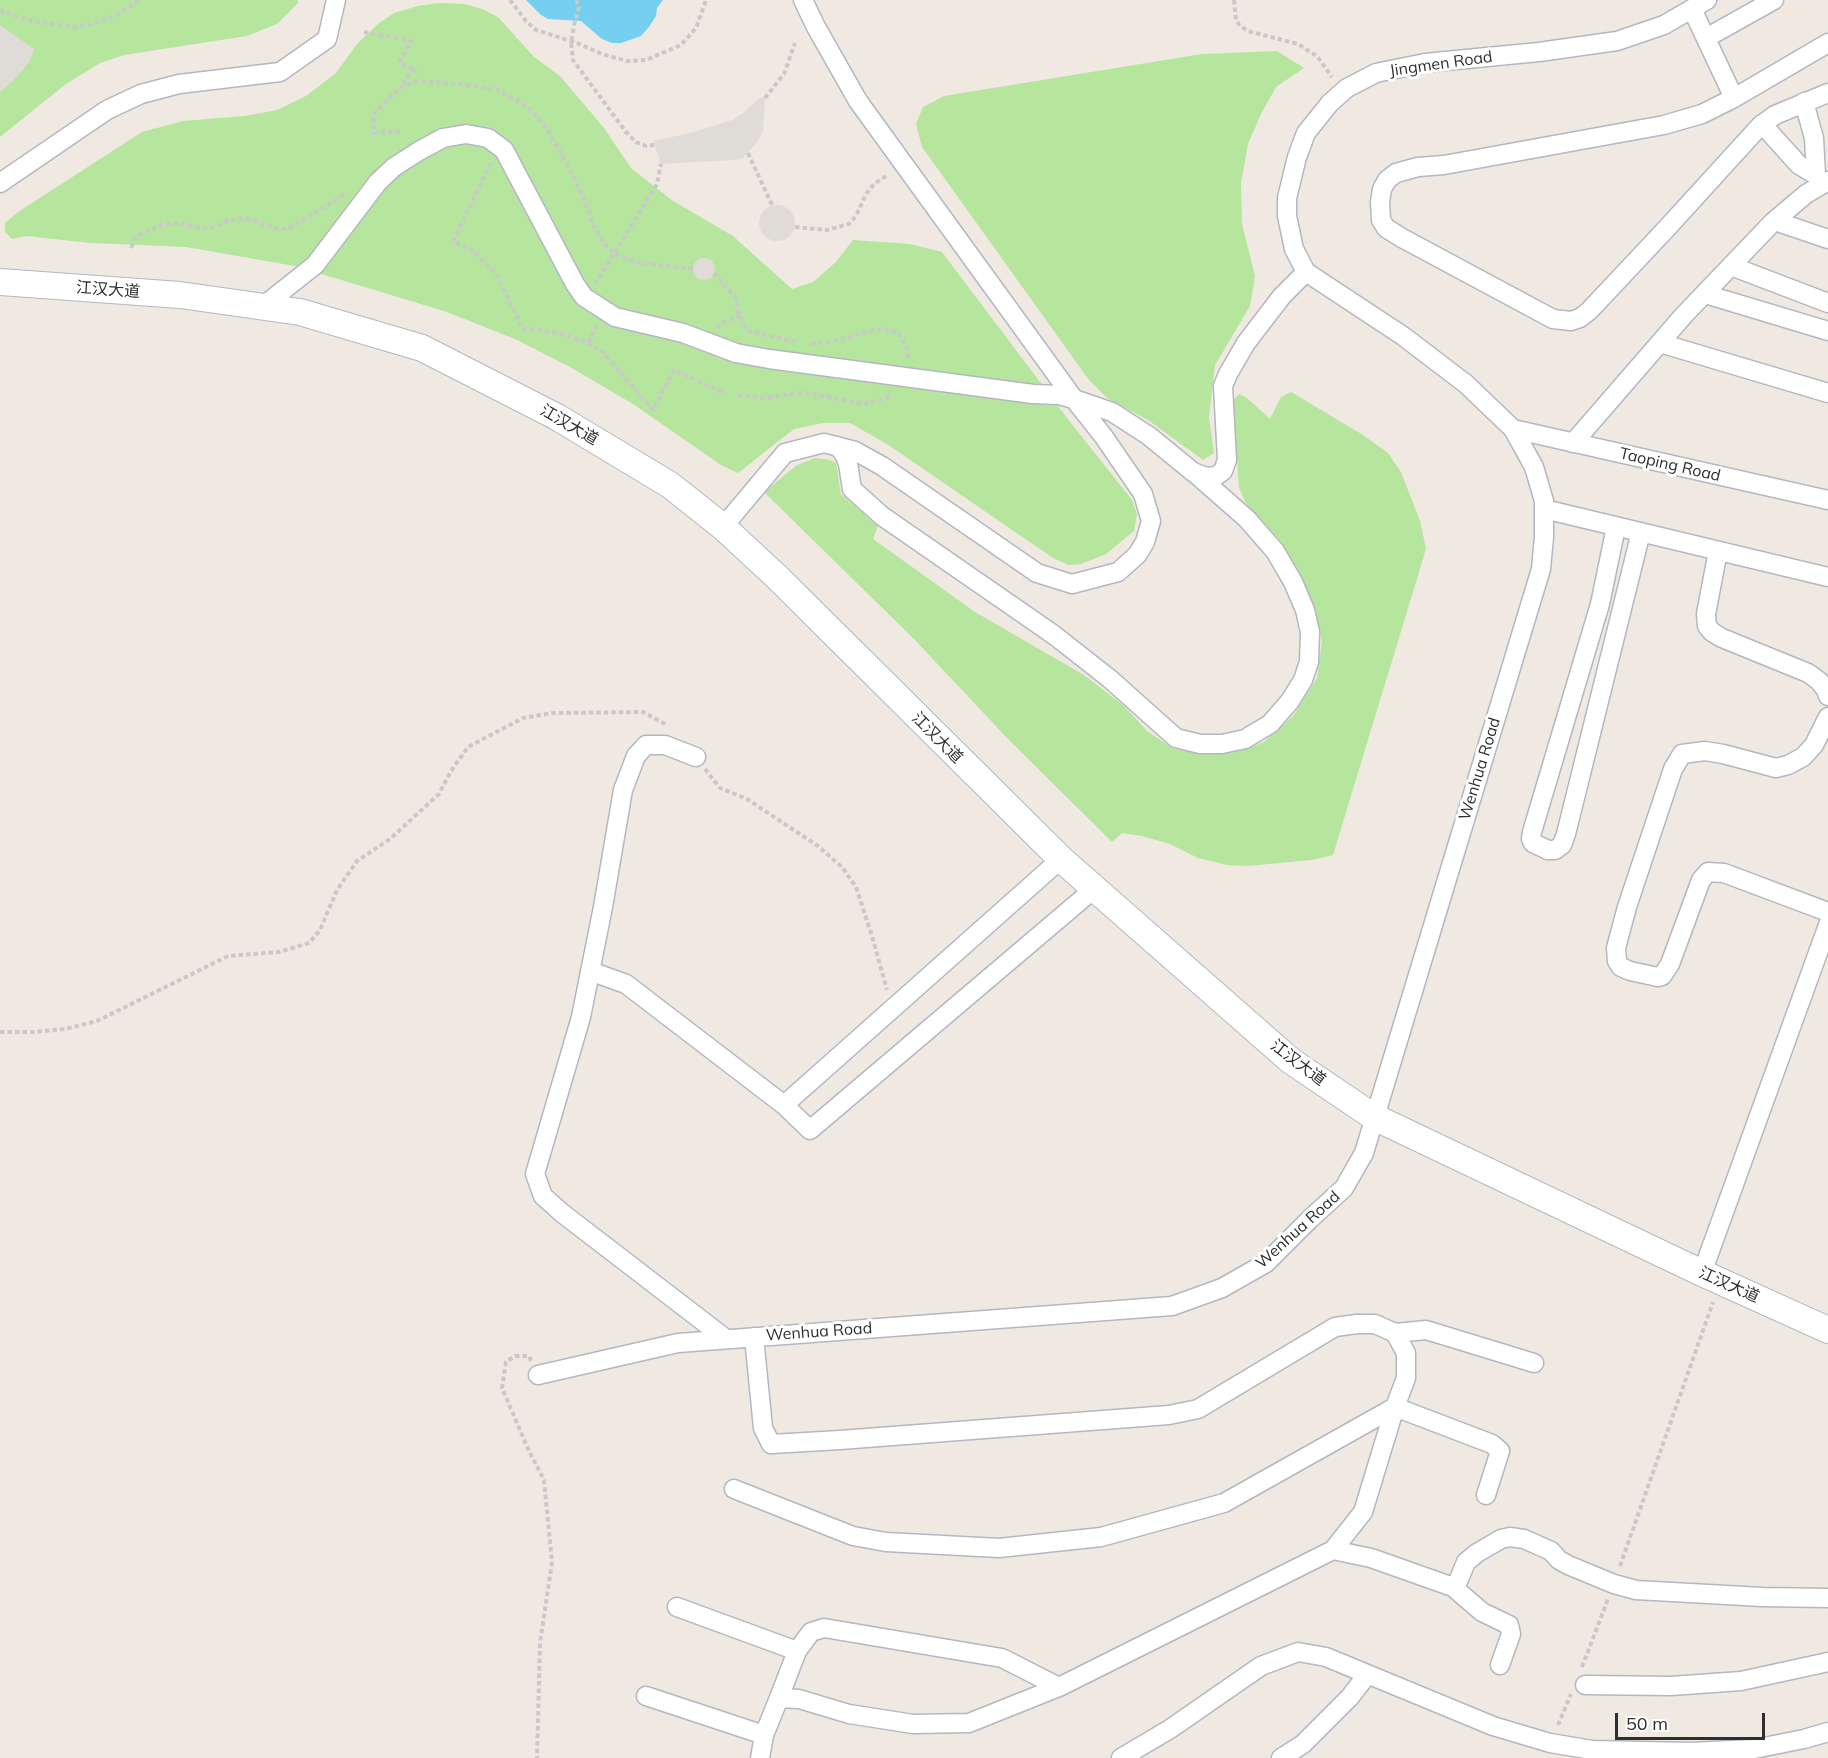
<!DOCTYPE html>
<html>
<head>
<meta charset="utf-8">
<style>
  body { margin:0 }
  #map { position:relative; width:1828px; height:1758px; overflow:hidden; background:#efe9e1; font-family:Mulish,sans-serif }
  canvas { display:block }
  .scale { position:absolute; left:1615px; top:1713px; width:150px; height:27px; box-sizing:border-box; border:3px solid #2e2e2e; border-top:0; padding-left:8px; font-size:18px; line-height:21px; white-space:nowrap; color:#2e2e2e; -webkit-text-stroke:4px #fff; paint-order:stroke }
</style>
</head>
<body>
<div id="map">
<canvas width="1828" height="1758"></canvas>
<div class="scale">50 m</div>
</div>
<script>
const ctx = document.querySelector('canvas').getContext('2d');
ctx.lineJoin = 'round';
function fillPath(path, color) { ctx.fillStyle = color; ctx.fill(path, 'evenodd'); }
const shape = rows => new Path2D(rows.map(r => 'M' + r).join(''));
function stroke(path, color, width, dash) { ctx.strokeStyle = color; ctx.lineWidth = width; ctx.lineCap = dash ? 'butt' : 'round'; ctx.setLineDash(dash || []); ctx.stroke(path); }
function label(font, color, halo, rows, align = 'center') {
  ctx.font = font + ' Mulish,"Noto Sans SC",sans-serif'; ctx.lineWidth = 6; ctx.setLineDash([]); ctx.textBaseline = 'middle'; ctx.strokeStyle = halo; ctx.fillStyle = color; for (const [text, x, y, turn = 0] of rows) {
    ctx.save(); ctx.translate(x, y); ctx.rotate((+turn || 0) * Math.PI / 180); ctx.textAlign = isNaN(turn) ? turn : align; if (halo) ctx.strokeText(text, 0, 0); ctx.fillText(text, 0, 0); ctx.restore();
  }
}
const green = shape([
  [0,0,298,0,298,3,277,24,247,36,124,55,100,63,66,84,0,137],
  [438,3,464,4,482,9,498,17,534,57,560,76,604,128,631,168,673,201,733,236,792,289,813,282,836,262,853,240,910,244,942,252,1067,418,1132,500,1137,514,1134,531,1106,554,1081,564,1069,565,1053,558,887,444,850,423,823,423,794,429,738,473,721,465,633,404,570,367,515,339,444,311,295,266,186,247,91,243,26,236,12,239,5,232,5,223,18,212,142,132,183,121,245,116,277,110,306,96,336,73,357,44,379,23,394,13,418,6],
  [1277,51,1304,68,1276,87,1261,114,1248,144,1241,183,1242,224,1255,276,1250,306,1215,365,1209,417,1214,453,1203,460,1148,420,1107,398,1089,380,922,147,916,124,923,107,944,96,1202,54],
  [1291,392,1363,435,1388,453,1401,472,1420,521,1426,549,1333,855,1311,860,1248,866,1227,865,1198,858,1170,844,1142,836,1122,833,1112,842,1007,738,915,640,764,492,797,465,815,458,830,460,836,463,841,494,878,526,873,539,975,612,1084,675,1123,705,1147,731,1174,749,1198,753,1223,753,1247,749,1264,742,1293,716,1317,678,1322,641,1314,607,1303,580,1279,539,1246,503,1239,488,1233,401,1239,394,1247,398,1270,419,1281,397]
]);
const plaza = shape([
  [0,25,34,49,30,61,14,80,0,92],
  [760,98,765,98,763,130,758,141,743,158,736,160,661,164,653,141,690,133,732,120,744,112],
  '759 223a18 18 0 1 1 36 0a18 18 0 1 1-36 0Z',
  '693 269a11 11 0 1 1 22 0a11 11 0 1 1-22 0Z'
]);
const water = shape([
  [526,0,663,0,657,8,656,16,649,27,641,36,621,43,612,43,602,39,581,21,548,19,541,15]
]);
const path = shape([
  [510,0,526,21,536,30,577,43,602,54,627,61,646,60,681,45,696,28,706,0],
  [576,0,579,7,575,21,571,42,573,60,626,132,636,142,646,146,654,145],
  [1234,0,1236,20,1240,26,1248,31,1298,44,1317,56,1332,77],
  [0,10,21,18,37,22,77,27,102,21,118,14,139,0],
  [364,32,411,41,399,63,415,69,405,78,404,85],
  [765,98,784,74,795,43],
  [400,131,374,133,373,115,388,99,404,85,418,81,468,85,498,90,529,108,547,129,567,164,584,199,593,225,603,243,614,253,634,262,693,269],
  [748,153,772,205],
  [491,163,453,241,472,250,496,274,523,329,535,329,562,334,588,343,603,352,653,410,674,370,726,394],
  [795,227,827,230,849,224,856,216,866,194,874,184,888,175],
  [131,248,135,238,145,232,164,224,176,223,208,229,227,221,243,218,255,221,277,229,288,229,344,195],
  [714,273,735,297,738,311,745,326,751,332,798,342],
  [595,284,657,184,661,164],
  [716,327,740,315],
  [588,343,597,325],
  [811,344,831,342,873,330,887,329,897,332,906,346,909,360],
  [738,395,766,398,797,393,808,393,862,404,878,401,892,395],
  [705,769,720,788,747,799,818,846,842,867,856,887,872,936,887,990],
  [0,1032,34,1032,65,1029,97,1021,228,956,279,952,309,943,320,930,337,890,357,861,390,839,439,794,451,771,468,747,523,718,552,713,643,712,667,725],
  [531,1361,529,1356,515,1356,506,1362,502,1388,529,1451,544,1480,552,1562,540,1643,537,1758],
  [1620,1566,1713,1302],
  [1582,1667,1608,1599],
  [1558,1725,1571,1694]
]);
const minor = shape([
  [1692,9,1734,98],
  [1706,38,1774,0],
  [1828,43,1734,98,1702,114,1664,125,1444,165,1418,167,1396,173,1387,180,1382,189,1380,202,1381,220,1386,228,1402,238,1553,319,1571,321,1580,318,1589,311,1667,228,1760,126,1775,115,1828,93],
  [1804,102,1814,138,1816,175],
  [1762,124,1799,165,1816,175],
  [0,183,107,110,141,94,179,84,280,72,327,39,336,0],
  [1775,221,1828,239],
  [1731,266,1828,303],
  [1705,294,1828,331],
  [262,307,315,265,378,182,394,167,419,151,443,138,466,134,488,138,504,150,575,284,584,297,615,317,683,333,736,353,769,359,1033,394,1059,395,1074,399,1112,412,1149,436,1193,472,1206,477,1216,476,1223,471,1227,460,1223,386,1228,374,1246,343,1282,296,1306,272],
  [1660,343,1828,393],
  [1513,429,1828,500],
  [1573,443,1684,315,1773,222,1806,194,1828,181],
  [838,446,845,456,848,464,852,489,882,516,1054,635,1110,679,1176,738,1200,744,1222,744,1245,739,1270,724,1290,701,1303,680,1309,662,1310,632,1305,610,1293,582,1275,551,1247,519,1197,475],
  [1544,509,1828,577],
  [723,527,785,453,824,443,855,451,882,466,1037,573,1072,584,1118,572,1137,555,1145,542,1151,521,1143,494,1104,437,1074,399,858,101,816,27,803,0],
  [1616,527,1600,604,1532,832,1531,839,1533,843,1548,850,1555,850,1562,845,1566,834,1641,532],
  [1718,551,1706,614,1707,626,1712,632,1722,638,1808,673,1819,681,1826,690,1828,696],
  [1828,717,1814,745,1803,757,1788,765,1776,768,1723,754,1705,751,1682,754,1673,769,1627,907,1616,948,1617,961,1621,967,1630,971,1658,977,1662,976,1670,964,1701,880,1708,872,1724,873,1828,912],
  [696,757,665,745,646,745,636,756,623,790,603,907,581,1017,535,1174,543,1196,562,1213,726,1339],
  [590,971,626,984,784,1105,810,1130,1094,889],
  [784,1105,1061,859],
  [1702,1273,1828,925],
  [1395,1333,1426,1330,1534,1363],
  [754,1337,763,1428,771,1444,840,1440,1169,1415,1198,1409,1335,1327,1357,1324,1375,1324,1395,1333,1406,1353,1406,1378,1395,1407,1363,1512,1333,1550,1059,1687,969,1723,913,1724,849,1714,799,1699,779,1698,764,1735,760,1758],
  [538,1375,678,1343,1172,1306,1222,1288,1266,1263,1310,1219,1344,1188,1364,1153,1541,569,1544,537,1544,501,1534,467,1513,429,1466,384,1403,336,1306,272,1294,249,1287,216,1287,198,1297,157,1306,133,1330,103,1347,88,1376,73,1425,63,1539,52,1617,41,1664,25,1707,0],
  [734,1489,853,1536,886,1542,999,1548,1101,1537,1224,1503,1395,1407,1492,1444,1500,1451,1486,1495],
  [1333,1550,1371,1558,1453,1587,1457,1584,1466,1562,1477,1553,1501,1539,1510,1537,1524,1539,1551,1551,1559,1560,1568,1565,1614,1584,1636,1590,1762,1597,1828,1598],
  [1453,1587,1482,1612,1509,1625,1511,1634,1500,1665],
  [677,1607,797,1651],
  [1585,1685,1671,1686,1741,1681,1828,1662],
  [646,1696,764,1735],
  [779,1698,797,1651,811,1632,824,1628,1002,1658,1059,1687],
  [1121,1758,1170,1729,1261,1666,1298,1652,1326,1657,1493,1726,1550,1743,1592,1750,1691,1752,1754,1749,1804,1739,1828,1732],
  [1281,1758,1303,1744,1350,1697,1367,1675]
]);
const secondary = shape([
  [0,282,180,295,300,312,422,348,557,417,670,485,723,527,777,577,1061,859,1291,1061,1374,1117,1702,1273,1828,1330]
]);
const streetNames = [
  ["Jingmen Road",1441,64,-8],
  ["江汉大道",108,290,4],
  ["江汉大道",569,425,30],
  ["Taoping Road",1670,465,13],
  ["江汉大道",937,738,45],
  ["Wenhua Road",1480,769,-73],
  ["江汉大道",1298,1063,37],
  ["Wenhua Road",1298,1230,-42],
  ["江汉大道",1729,1285,24],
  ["Wenhua Road",819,1332,-4]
];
fillPath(green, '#b6e59e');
fillPath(plaza, '#dfdcd8');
fillPath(water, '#75cff0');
stroke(minor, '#b4b7c1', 21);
stroke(secondary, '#b4b7c1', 28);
stroke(path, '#c9c9c9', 4, [4.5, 3]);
stroke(minor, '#fff', 18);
stroke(secondary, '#fff', 26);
label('16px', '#2e2e2e', '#fff', streetNames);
</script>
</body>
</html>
